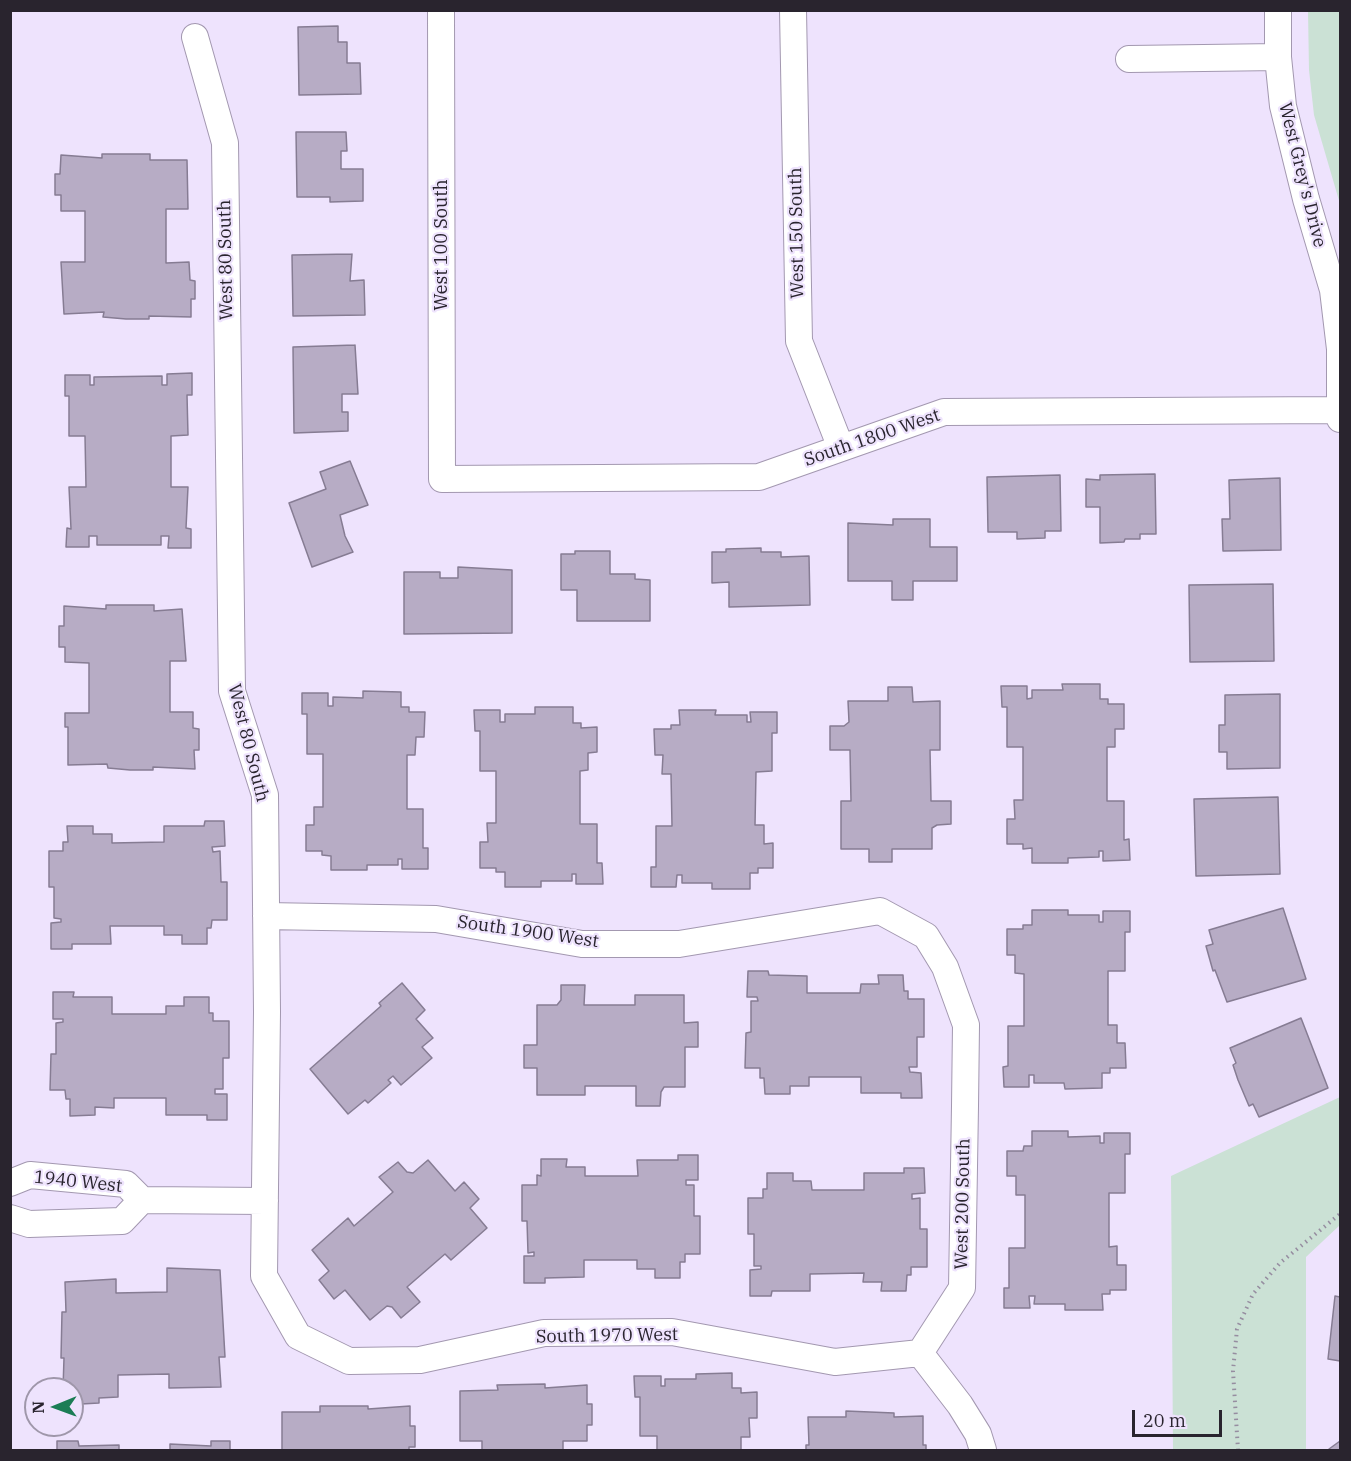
<!DOCTYPE html>
<html>
<head>
<meta charset="utf-8">
<style>
  body { margin:0 }
  #map { position:relative; width:1351px; height:1461px; overflow:hidden; background:#eee3fd; font-family:"IBM Plex Serif",serif }
  canvas { display:block }
  .frame { position:absolute; inset:0; border:12px solid #29242e; pointer-events:none }
  .north { position:absolute; left:24px; top:1377px; width:60px; height:60px; box-sizing:border-box; background:#eee3fd; border:2px solid #9f97aa; border-radius:50%; rotate:269deg; font-size:16px; font-weight:700; line-height:24px; text-align:center; color:#29242e }
  .north::after { content:''; display:block; margin:auto; width:21px; height:27px; background:#1b7d55; clip-path:polygon(50% 0,100% 100%,50% 72%,0 100%) }
  .scale { position:absolute; left:1132px; top:1410px; width:90px; height:27px; box-sizing:border-box; border:3px solid #29242e; border-top:0; padding-left:8px; font-size:18px; line-height:21px; white-space:nowrap; color:#29242e; -webkit-text-stroke:4px #eee3fd; paint-order:stroke }
</style>
</head>
<body>
<div id="map">
<canvas width="1351" height="1461"></canvas>
<div class="frame"></div>
<div class="north">N</div>
<div class="scale">20 m</div>
</div>
<script>
const ctx = document.querySelector('canvas').getContext('2d');
ctx.lineJoin = 'round';
function fillPath(path, color) { ctx.fillStyle = color; ctx.fill(path, 'evenodd'); }
const shape = rows => new Path2D(rows.map(r => 'M' + r).join(''));
function stroke(path, color, width, dash) { ctx.strokeStyle = color; ctx.lineWidth = width; ctx.lineCap = dash ? 'butt' : 'round'; ctx.setLineDash(dash || []); ctx.stroke(path); }
function label(font, color, halo, rows, align = 'center') {
  ctx.font = font + ' "IBM Plex Serif",serif'; ctx.lineWidth = 4.5; ctx.setLineDash([]); ctx.textBaseline = 'middle'; ctx.strokeStyle = halo; ctx.fillStyle = color; for (const [text, x, y, turn = 0] of rows) {
    ctx.save(); ctx.translate(x, y); ctx.rotate((+turn || 0) * Math.PI / 180); ctx.textAlign = isNaN(turn) ? turn : align; if (halo) ctx.strokeText(text, 0, 0); ctx.fillText(text, 0, 0); ctx.restore();
  }
}
const green = shape([
  [1308,11,1340,11,1340,204,1314,115,1309,70],
  [1340,1097,1340,1225,1306,1257,1306,1450,1173,1450,1171,1176]
]);
const building = shape([
  [338,26,338,42,347,42,347,63,360,63,361,94,299,95,298,27,338,26],
  [296,132,346,132,347,151,341,151,341,169,363,169,363,201,330,202,330,197,297,197,296,132],
  [102,154,150,154,150,160,187,160,188,209,166,209,166,263,189,262,190,280,195,281,195,299,191,299,191,317,149,316,149,319,126,319,103,317,104,312,64,314,61,262,85,262,85,211,61,211,61,195,55,195,55,174,60,174,61,155,102,158,102,154],
  [352,254,350,281,364,280,365,315,293,316,292,255,352,254],
  [355,345,358,394,342,394,342,412,348,412,348,431,294,433,293,347,355,345],
  [192,373,192,395,187,395,188,435,171,436,171,487,188,487,186,528,191,529,191,548,168,548,169,536,161,536,161,545,97,545,97,536,89,536,89,547,66,547,67,528,71,529,69,487,86,487,85,436,69,436,69,396,65,396,65,375,90,375,90,385,94,385,94,377,162,376,162,385,167,385,167,374,192,373],
  [350,461,368,505,340,515,345,536,353,552,312,567,289,503,326,489,320,472,350,461],
  [1155,474,1156,534,1140,534,1140,539,1125,539,1124,542,1100,543,1100,507,1086,507,1086,479,1100,480,1100,475,1155,474],
  [1060,475,1061,531,1045,531,1045,538,1017,539,1017,532,988,532,987,477,1060,475],
  [1280,478,1281,550,1223,551,1222,519,1230,519,1229,480,1280,478],
  [893,519,930,519,930,547,957,547,957,581,913,581,913,600,892,600,892,581,848,581,848,523,893,525,893,519],
  [761,548,761,552,781,552,781,557,809,556,810,605,729,607,729,582,712,583,712,552,726,552,726,549,761,548],
  [575,551,610,551,610,574,635,574,635,579,650,580,650,621,577,621,577,590,561,590,561,554,575,554,575,551],
  [458,567,512,570,512,633,404,634,404,572,440,572,440,578,458,578,458,567],
  [1273,584,1274,661,1190,662,1189,585,1273,584],
  [106,605,154,605,154,611,182,609,186,661,170,661,170,712,193,712,193,728,199,729,199,750,194,750,195,769,153,767,153,770,130,770,108,768,107,764,68,765,68,727,65,727,65,713,89,713,89,663,65,662,65,647,59,647,59,626,64,626,64,606,106,609,106,605],
  [1062,684,1100,684,1100,699,1108,699,1108,704,1124,704,1124,729,1115,729,1115,747,1107,747,1107,801,1124,801,1124,840,1129,839,1130,860,1103,861,1103,851,1099,851,1099,857,1068,858,1068,863,1032,863,1032,848,1023,849,1023,844,1007,844,1007,819,1015,819,1014,800,1023,800,1023,747,1007,747,1007,707,1002,707,1001,686,1027,686,1027,699,1032,698,1032,690,1063,690,1062,684],
  [888,687,912,687,913,702,940,701,940,750,930,750,931,801,951,801,951,824,937,825,932,828,932,849,892,849,892,862,869,862,869,849,841,849,841,801,851,801,850,750,830,750,830,726,844,726,849,722,848,701,888,701,888,687],
  [363,691,401,692,401,707,409,707,409,712,425,712,424,737,416,737,415,755,407,755,407,809,423,809,423,848,428,848,428,869,402,869,402,859,398,859,398,865,367,865,367,870,331,870,331,856,322,855,322,851,306,851,306,825,314,825,314,807,323,807,323,754,307,754,307,714,302,714,302,693,328,693,328,706,333,706,333,697,363,698,363,691],
  [1280,694,1280,768,1227,769,1227,752,1219,752,1219,725,1225,725,1225,695,1280,694],
  [535,707,573,707,573,723,581,723,581,728,597,727,597,752,588,753,588,770,580,771,580,824,597,824,597,863,602,863,603,884,576,884,576,874,572,874,572,881,541,881,541,887,505,887,505,872,496,872,496,868,480,868,480,842,488,842,487,823,496,823,496,771,480,771,480,731,475,731,474,710,500,710,500,722,505,722,505,714,535,714,535,707],
  [679,710,716,710,715,715,747,715,747,722,751,722,750,712,777,712,777,733,772,733,772,771,756,772,755,825,764,825,764,844,773,843,773,868,758,868,758,873,750,873,750,889,712,889,712,883,682,883,682,875,677,875,676,887,651,887,651,867,656,867,656,826,672,826,671,774,662,774,663,755,655,755,654,729,671,729,671,725,680,725,679,710],
  [1278,797,1280,874,1196,876,1194,799,1278,797],
  [205,821,224,821,225,846,212,847,213,852,220,851,221,882,227,882,227,920,212,920,211,928,207,928,207,944,182,944,182,935,164,935,164,926,110,926,111,944,72,944,72,949,51,949,51,923,61,922,61,919,54,918,54,887,49,887,49,851,63,851,63,842,68,842,67,826,93,826,93,834,112,834,112,843,164,842,164,826,204,826,205,821],
  [1283,908,1306,979,1227,1002,1215,970,1213,971,1206,946,1213,944,1209,930,1283,908],
  [1032,910,1068,910,1068,915,1099,915,1099,922,1103,922,1103,911,1130,911,1130,932,1125,932,1125,971,1108,971,1108,1025,1117,1025,1117,1043,1125,1043,1126,1068,1110,1068,1110,1073,1102,1073,1102,1088,1065,1089,1064,1083,1034,1083,1034,1075,1029,1075,1029,1087,1004,1087,1003,1067,1008,1066,1008,1026,1024,1026,1024,974,1015,973,1015,955,1007,955,1007,929,1023,929,1023,925,1032,925,1032,910],
  [748,971,768,971,769,975,807,976,807,993,860,993,861,984,879,984,878,975,903,975,904,991,908,991,908,999,924,999,924,1037,917,1037,917,1067,909,1067,910,1072,921,1073,922,1098,901,1098,901,1093,861,1093,861,1077,809,1077,809,1086,790,1086,790,1094,765,1094,764,1078,760,1078,760,1068,745,1068,746,1033,751,1032,751,1001,758,1001,757,997,747,997,748,971],
  [402,983,425,1010,416,1019,433,1038,422,1047,432,1058,401,1085,393,1076,388,1080,391,1083,368,1103,365,1100,348,1114,310,1069,381,1006,379,1003,402,983],
  [561,985,585,985,584,1005,635,1005,635,995,684,995,684,1023,698,1022,698,1047,685,1047,685,1087,664,1087,661,1092,660,1106,636,1106,636,1086,585,1086,585,1095,537,1095,537,1068,524,1068,524,1045,537,1045,537,1005,557,1005,561,1000,561,985],
  [53,992,74,992,73,997,112,997,112,1014,166,1014,166,1006,184,1006,184,997,209,997,209,1013,213,1013,213,1021,229,1021,229,1058,223,1058,223,1089,215,1089,215,1094,227,1094,227,1120,207,1120,207,1115,166,1115,166,1098,114,1098,114,1108,95,1107,95,1115,70,1116,70,1099,66,1099,65,1090,50,1090,51,1054,56,1054,56,1023,63,1022,63,1019,53,1019,53,992],
  [1301,1018,1328,1088,1259,1117,1253,1104,1249,1106,1238,1080,1233,1065,1236,1063,1230,1048,1301,1018],
  [1032,1131,1068,1131,1068,1137,1100,1136,1100,1143,1104,1143,1104,1133,1130,1133,1130,1154,1125,1154,1125,1193,1109,1193,1109,1247,1117,1246,1117,1265,1126,1265,1126,1290,1110,1290,1110,1294,1102,1294,1103,1310,1065,1310,1065,1304,1034,1304,1035,1296,1029,1296,1030,1308,1004,1308,1004,1288,1009,1288,1009,1248,1025,1248,1025,1195,1016,1195,1016,1176,1007,1176,1007,1151,1023,1151,1024,1146,1032,1146,1032,1131],
  [678,1155,698,1155,698,1180,686,1180,686,1185,694,1185,694,1216,700,1216,700,1254,685,1254,685,1262,680,1262,680,1278,655,1278,655,1269,637,1269,637,1260,584,1260,584,1277,545,1278,545,1283,524,1283,524,1256,534,1256,534,1252,528,1253,527,1221,522,1221,522,1185,537,1185,537,1175,541,1176,541,1159,567,1159,566,1167,585,1167,585,1176,638,1176,637,1160,678,1160,678,1155],
  [428,1160,455,1191,464,1182,479,1199,470,1208,487,1228,451,1260,445,1254,407,1287,420,1302,401,1318,392,1307,387,1306,370,1320,345,1290,334,1299,319,1280,329,1271,312,1250,348,1218,354,1226,393,1192,379,1177,398,1162,407,1172,413,1173,428,1160],
  [904,1168,924,1168,925,1193,912,1194,912,1199,920,1198,920,1229,927,1229,927,1267,911,1267,911,1275,907,1275,906,1291,881,1291,882,1282,863,1282,864,1273,810,1274,810,1291,772,1291,771,1296,750,1296,750,1270,761,1269,761,1266,754,1266,754,1234,748,1234,748,1198,763,1198,763,1189,767,1189,767,1173,793,1173,793,1181,811,1181,812,1190,864,1190,864,1173,904,1173,904,1168],
  [167,1268,220,1270,225,1357,219,1357,221,1387,169,1388,169,1374,118,1375,118,1397,99,1398,99,1403,81,1404,81,1399,72,1399,72,1389,63,1389,64,1358,61,1358,62,1312,66,1312,65,1282,116,1279,116,1293,167,1292,167,1268],
  [1335,1296,1340,1297,1340,1361,1328,1359,1335,1296],
  [732,1373,732,1388,741,1388,741,1393,757,1392,757,1418,749,1418,750,1437,741,1437,741,1450,657,1450,657,1436,640,1436,640,1397,635,1397,634,1376,661,1376,661,1386,665,1386,665,1379,696,1379,696,1374,732,1373],
  [545,1384,545,1388,587,1385,587,1404,592,1404,592,1425,587,1425,587,1441,563,1441,563,1450,482,1450,482,1441,460,1441,460,1391,498,1390,497,1385,545,1384],
  [320,1406,368,1406,368,1409,410,1406,410,1426,415,1426,415,1447,409,1447,409,1450,282,1450,282,1412,320,1412,320,1406],
  [846,1411,894,1413,894,1417,923,1416,923,1445,926,1445,926,1450,806,1450,806,1445,809,1445,808,1417,846,1417,846,1411],
  [57,1441,78,1441,79,1446,119,1445,119,1450,57,1450,57,1441],
  [211,1441,230,1441,230,1450,170,1450,170,1444,211,1446,211,1441],
  [1340,1441,1340,1450,1330,1450,1329,1449,1340,1441]
]);
const path = shape([
  [1238,1450,1233,1371,1237,1329,1253,1294,1280,1263,1340,1214]
]);
const street = shape([
  [441,10,442,479,759,477,944,412,1340,410],
  [793,10,799,341,841,448],
  [1278,10,1278,57,1283,106,1306,199,1333,290,1340,349,1340,419],
  [195,37,225,143,232,691,265,795,267,1012,264,1276,298,1336,349,1361,420,1360,544,1333,672,1332,835,1362,920,1353],
  [1129,59,1278,57],
  [266,916,436,919,582,944,679,944,880,911,926,936,945,967,966,1025,965,1106,962,1288,920,1353,960,1405,978,1434,983,1450],
  [10,1183,30,1175,126,1184,142,1200],
  [142,1200,265,1201],
  [10,1218,29,1224,122,1221,142,1200]
]);
const streetNames = [
  ["West Grey's Drive",1302,175,76],
  ["West 150 South",797,233,-91],
  ["West 100 South",442,245,-90],
  ["West 80 South",226,260,-91],
  ["South 1800 West",872,438,-19],
  ["West 80 South",248,743,76],
  ["South 1900 West",528,932,8],
  ["1940 West",78,1182,6],
  ["West 200 South",963,1204,-89],
  ["South 1970 West",607,1336,-1]
];
fillPath(green, '#cbe1d5');
fillPath(building, '#b7acc5');
stroke(building, '#867c93', 1.5);
stroke(street, '#a398b0', 28);
stroke(path, '#968da0', 4, [1.5, 4.5]);
stroke(street, '#fff', 26);
label('18px', '#29242e', '#eee3fd', streetNames);
</script>
</body>
</html>
